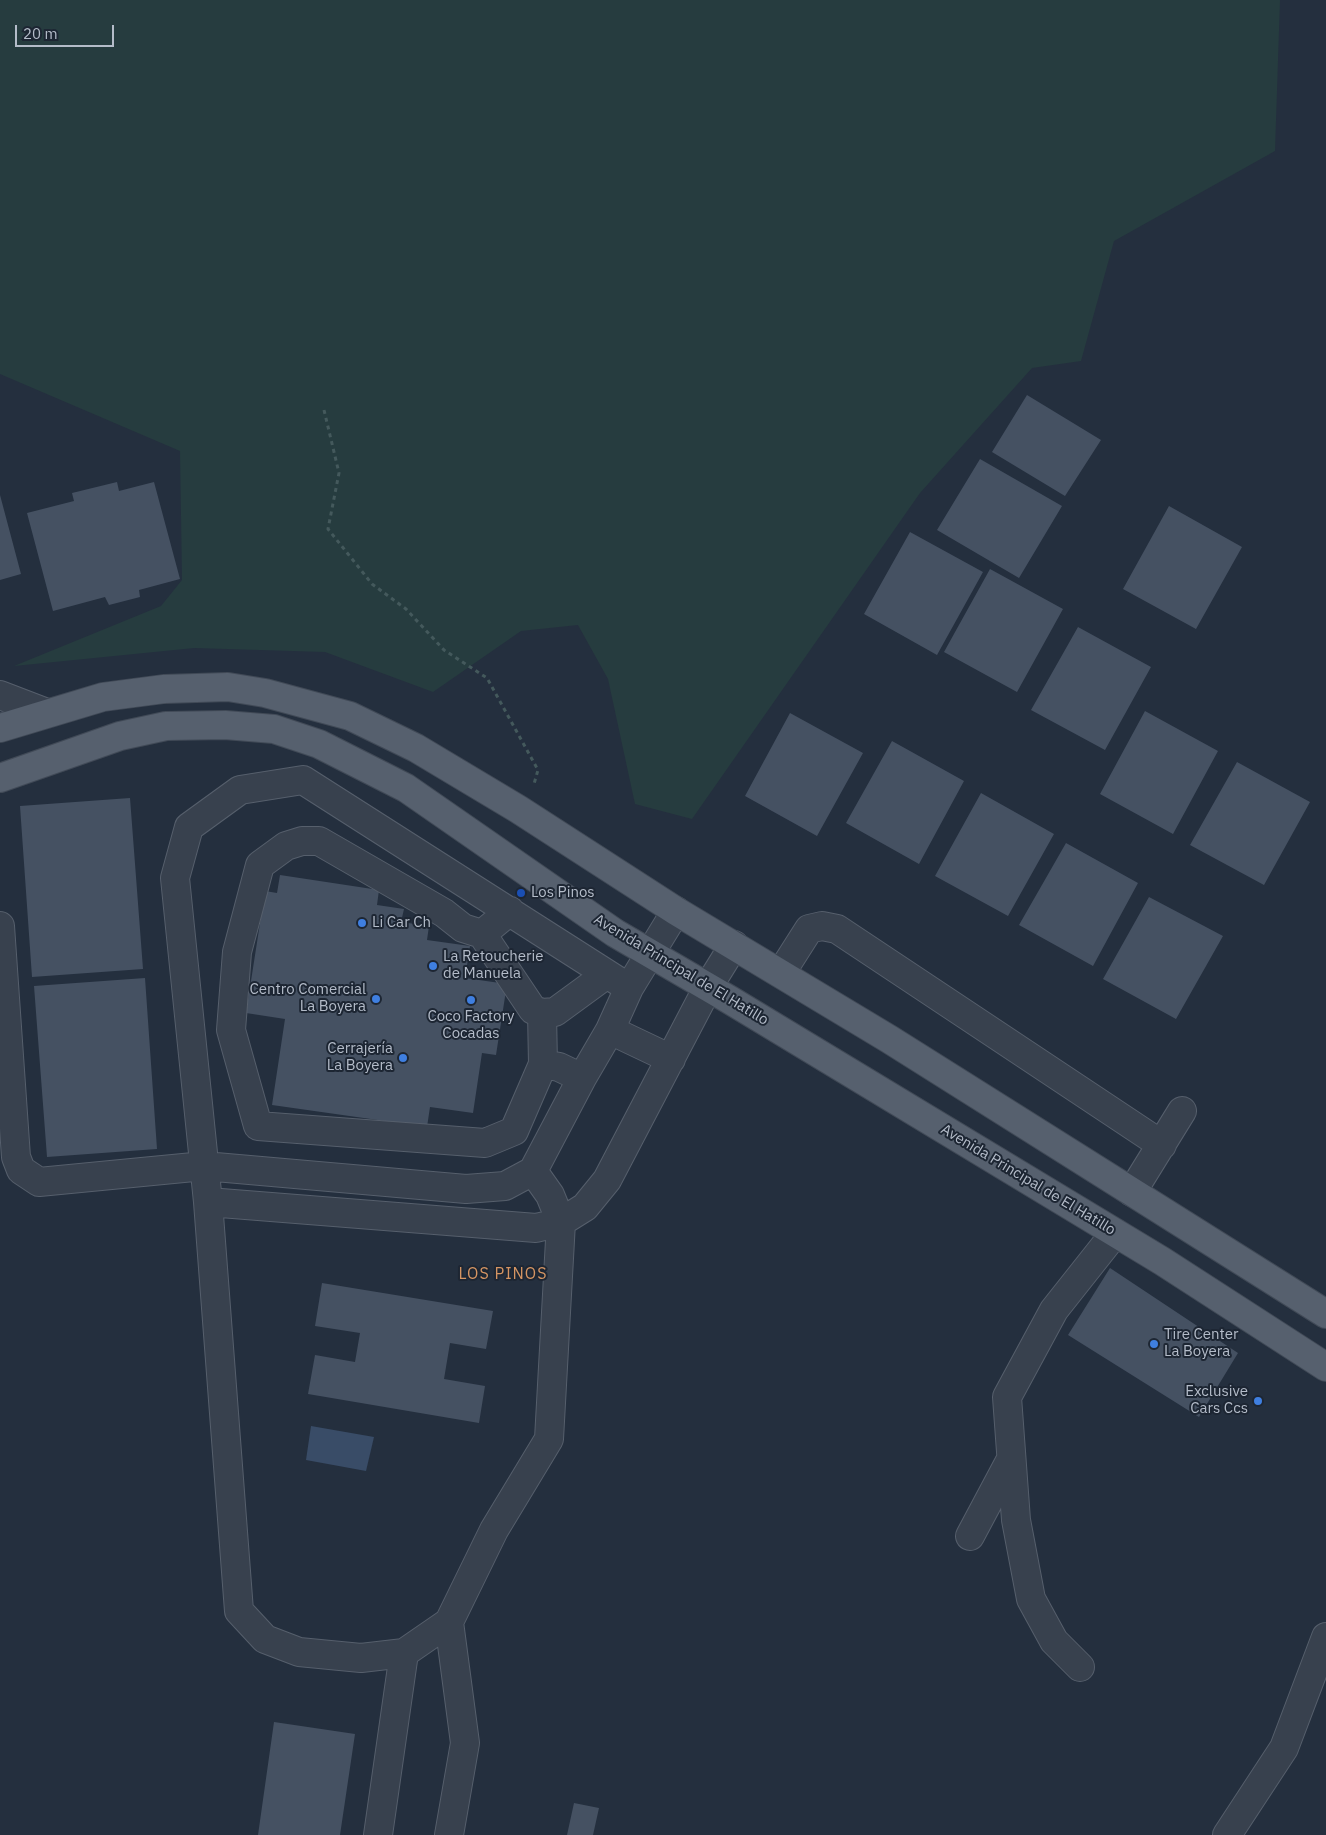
<!DOCTYPE html>
<html>
<head>
<meta charset="utf-8">
<style>
  body { margin:0 }
  #map { position:relative; width:1326px; height:1835px; overflow:hidden; background:#242f3e; font-family:"IBM Plex Sans",sans-serif }
  canvas { display:block }
  .scale { position:absolute; left:15px; top:25px; width:99px; height:22px; box-sizing:border-box; border:2px solid #b4bcc9; border-top:0; padding-left:6px; font-size:15px; line-height:18px; white-space:nowrap; color:#b4bcc9; -webkit-text-stroke:4px #1d2633; paint-order:stroke }
</style>
</head>
<body>
<div id="map">
<canvas width="1326" height="1835"></canvas>
<div class="scale">20 m</div>
</div>
<script>
const ctx = document.querySelector('canvas').getContext('2d');
ctx.lineJoin = 'round';
function fillPath(path, color) { ctx.fillStyle = color; ctx.fill(path, 'evenodd'); }
const shape = rows => new Path2D(rows.map(r => 'M' + r).join(''));
function stroke(path, color, width, dash) { ctx.strokeStyle = color; ctx.lineWidth = width; ctx.lineCap = dash ? 'butt' : 'round'; ctx.setLineDash(dash || []); ctx.stroke(path); }
function label(font, color, halo, rows, align = 'center') {
  ctx.font = font + ' "IBM Plex Sans",sans-serif'; ctx.lineWidth = 4; ctx.setLineDash([]); ctx.textBaseline = 'middle'; ctx.strokeStyle = halo; ctx.fillStyle = color; for (const [text, x, y, turn = 0] of rows) {
    ctx.save(); ctx.translate(x, y); ctx.rotate((+turn || 0) * Math.PI / 180); ctx.textAlign = isNaN(turn) ? turn : align; if (halo) ctx.strokeText(text, 0, 0); ctx.fillText(text, 0, 0); ctx.restore();
  }
}
const green = shape([
  [0,0,1280,0,1275,151,1114,241,1081,361,1032,368,920,493,692,819,635,804,608,679,578,625,521,631,433,692,325,652,194,648,14,666,161,606,182,580,180,451,0,374]
]);
const water = shape([
  [311,1426,374,1437,366,1471,306,1460]
]);
const building = shape([
  [1027,395,1101,440,1065,496,992,452],
  [980,459,1062,506,1019,578,937,530],
  [117,482,119,491,154,482,180,579,139,590,140,597,109,605,105,597,53,611,27,513,74,501,72,493],
  [0,495,21,574,0,580],
  [1169,506,1242,547,1196,629,1123,589],
  [910,532,983,572,937,655,864,614],
  [990,569,1063,609,1017,692,944,652],
  [1078,627,1151,667,1105,750,1031,710],
  [1145,711,1218,751,1173,834,1100,794],
  [790,713,863,753,817,836,745,796],
  [892,741,964,781,919,864,846,823],
  [1237,762,1310,802,1264,885,1190,845],
  [981,793,1054,834,1008,916,935,876],
  [130,798,143,969,32,977,20,806],
  [1066,843,1138,883,1093,966,1019,925],
  [280,875,379,890,377,905,404,909,401,922,429,926,427,940,470,946,465,978,507,984,496,1055,482,1053,473,1113,430,1107,427,1127,272,1105,285,1019,246,1013,265,891,277,893],
  [1149,897,1223,936,1176,1019,1103,979],
  [145,978,157,1149,47,1157,34,986],
  [1110,1268,1238,1353,1199,1417,1068,1335],
  [322,1283,493,1311,486,1349,450,1343,444,1379,485,1386,479,1423,308,1394,315,1355,355,1362,360,1333,315,1326],
  [274,1722,355,1734,340,1835,258,1835],
  [574,1803,599,1808,593,1835,567,1835]
]);
const path = shape([
  [324,410,339,473,328,529,372,584,406,609,444,650,487,678,538,770,534,784]
]);
const minor = shape([
  [0,695,47,713],
  [510,911,482,934,463,928,444,913,319,841,302,841,286,846,260,865,237,952,231,1030,258,1126,485,1143,514,1131,543,1064,559,1067,582,1078],
  [0,926,16,1157,21,1170,39,1182,204,1166,466,1189,505,1186,533,1171,582,1078,610,1030,629,988,676,911],
  [482,934,533,1010,542,1013,555,1012,607,974],
  [781,973,809,929,822,926,837,929,1162,1145],
  [542,1013,543,1064],
  [610,1030,671,1059],
  [533,1171,550,1195,561,1222,549,1439,494,1530,449,1622,404,1653,361,1658,299,1652,265,1639,239,1611,208,1202,175,878,189,827,240,790,303,780,629,988],
  [1132,1192,1182,1111],
  [208,1202,536,1228,561,1222,585,1207,607,1180,708,987,734,945],
  [970,1536,1011,1459],
  [449,1622,465,1743,449,1835],
  [1080,1667,1054,1641,1031,1599,1016,1520,1007,1397,1054,1310,1115,1233],
  [378,1835,404,1653],
  [1227,1835,1284,1748,1326,1637]
]);
const major = shape([
  [0,728,103,697,164,689,228,687,265,693,350,716,416,748,518,809,676,911,889,1039,1326,1314],
  [0,778,120,736,166,726,225,725,274,729,319,744,406,788,615,933,730,1000,1162,1261,1326,1367]
]);
const markers = [
  [521,893,5,"#1a4fb4"],
  [362,923,5,"#3f7fe0"],
  [433,966,5,"#3f7fe0"],
  [376,999,5,"#3f7fe0"],
  [471,1000,5,"#3f7fe0"],
  [403,1058,5,"#3f7fe0"],
  [1154,1344,5,"#3f7fe0"],
  [1258,1401,5,"#3f7fe0"]
];
const poiNames = [
  ["Los Pinos",531,893],
  ["Li Car Ch",372,923],
  ["La Retoucherie",443,957],
  ["de Manuela",443,974],
  ["Centro Comercial",366,990,"right"],
  ["La Boyera",366,1007,"right"],
  ["Coco Factory",471,1017,"center"],
  ["Cocadas",471,1034,"center"],
  ["Cerrajería",393,1049,"right"],
  ["La Boyera",393,1066,"right"],
  ["Tire Center",1164,1335],
  ["La Boyera",1164,1352],
  ["Exclusive",1248,1392,"right"],
  ["Cars Ccs",1248,1409,"right"]
];
const streetNames = [
  ["Avenida Principal de El Hatillo",681,970,31],
  ["Avenida Principal de El Hatillo",1028,1180,31]
];
const neighbourhoodNames = [
  ["LOS PINOS",503,1274]
];
fillPath(green, '#263c3f');
fillPath(water, '#394c67');
fillPath(building, '#455162');
stroke(minor, '#565f6c', 30);
stroke(major, '#414a57', 30);
stroke(path, '#44595c', 3, [4, 4]);
stroke(minor, '#38414e', 28);
stroke(major, '#56606e', 28);
for (const [x, y, r, color] of markers) { const dot = new Path2D(); dot.arc(x, y, r, 0, 2 * Math.PI); ctx.fillStyle = color; ctx.fill(dot); stroke(dot, '#1d2633', 2); }
label('15px', '#b4bcc9', '#1d2633', poiNames, 'left');
label('15px', '#b4bcc9', '#1d2633', streetNames);
ctx.letterSpacing = '1px';
label('16px', '#d59563', '#1d2633', neighbourhoodNames);
ctx.letterSpacing = '0px';
</script>
</body>
</html>
